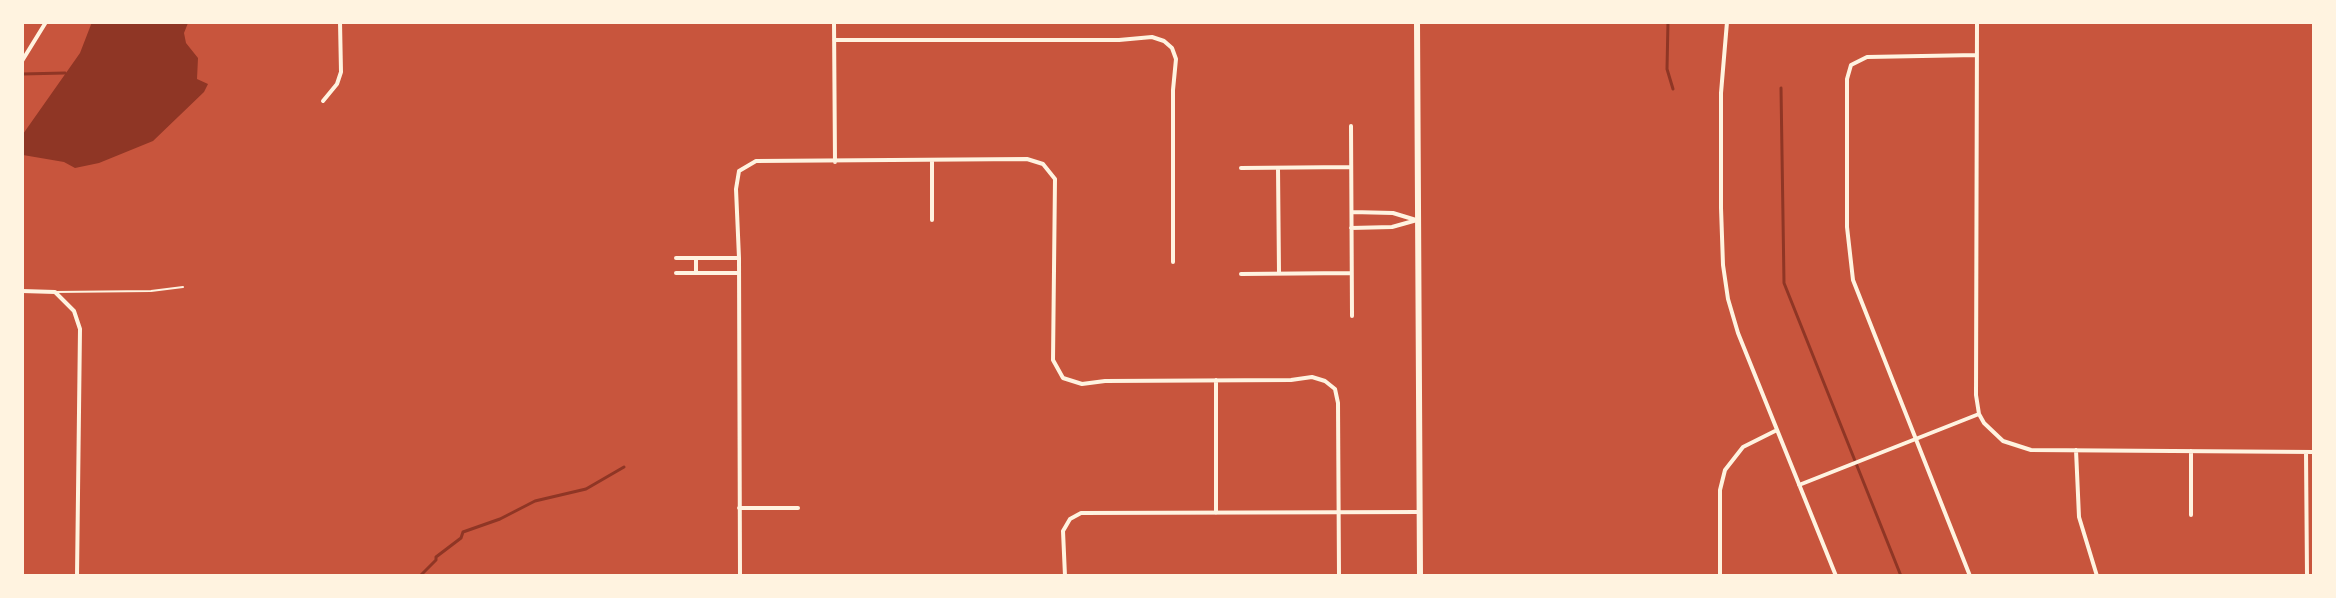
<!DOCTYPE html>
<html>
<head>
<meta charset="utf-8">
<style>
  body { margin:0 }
  #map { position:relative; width:2336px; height:598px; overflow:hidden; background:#c8553d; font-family:"IBM Plex Sans",sans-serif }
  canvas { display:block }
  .frame { position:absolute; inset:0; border:24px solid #fff3e0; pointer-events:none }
</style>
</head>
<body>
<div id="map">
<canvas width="2336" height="598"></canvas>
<div class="frame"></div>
</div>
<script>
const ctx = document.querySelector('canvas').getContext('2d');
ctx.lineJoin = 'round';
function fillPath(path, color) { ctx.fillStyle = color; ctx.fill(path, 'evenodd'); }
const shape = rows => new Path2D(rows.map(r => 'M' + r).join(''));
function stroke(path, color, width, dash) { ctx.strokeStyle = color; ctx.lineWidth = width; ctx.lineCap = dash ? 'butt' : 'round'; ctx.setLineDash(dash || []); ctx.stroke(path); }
const water = shape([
  [92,22,188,23,184,33,186,43,198,58,197,79,208,84,204,92,153,141,99,163,75,168,64,162,23,155,23,134,80,53]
]);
const stream = shape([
  [1668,22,1667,69,1673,89],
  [22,74,65,73],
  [1781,88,1784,283,1901,576],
  [420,576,436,560,436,557,461,538,463,532,500,519,535,501,586,489,624,467]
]);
const service = shape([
  [55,292,151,291,183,287]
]);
const minor = shape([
  [834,22,835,162],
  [1727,22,1721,93,1721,208,1723,265,1728,299,1738,333,1836,576],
  [1977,22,1976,395,1979,414],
  [834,40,1119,40,1152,37,1164,41,1172,48,1176,59,1173,90,1173,262],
  [22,61,46,22],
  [323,101,337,84,341,72,340,22],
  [1351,126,1352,316],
  [932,161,932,220],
  [1241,168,1351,167],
  [1278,168,1279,273],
  [1352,212,1393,213,1416,220],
  [1351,228,1392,227,1417,220],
  [676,258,739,258],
  [676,273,739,273],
  [696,273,696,258],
  [1241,274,1351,273],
  [22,291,55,292,74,311,80,329,77,576],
  [1216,380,1216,513],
  [2076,450,2079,517,2097,576],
  [2191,451,2191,515],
  [2306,452,2307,576],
  [1799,485,1979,414,1984,423,2003,441,2031,450,2314,452],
  [739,508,798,508],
  [740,576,739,258,736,189,739,171,756,161,1027,159,1043,164,1055,179,1053,360,1063,378,1082,384,1105,381,1291,380,1312,377,1325,381,1335,389,1338,403,1339,576],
  [1065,576,1063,531,1070,519,1081,513,1420,512],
  [1720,576,1720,490,1725,470,1743,447,1777,430],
  [1970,576,1853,280,1847,227,1847,79,1851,65,1867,57,1977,55]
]);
const secondary = shape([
  [1417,22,1420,576]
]);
fillPath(water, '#8f3625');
stroke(stream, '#8f3625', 3);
stroke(service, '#fff3e0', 2);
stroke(minor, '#fff3e0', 4);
stroke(secondary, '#fff3e0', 6);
</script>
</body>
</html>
